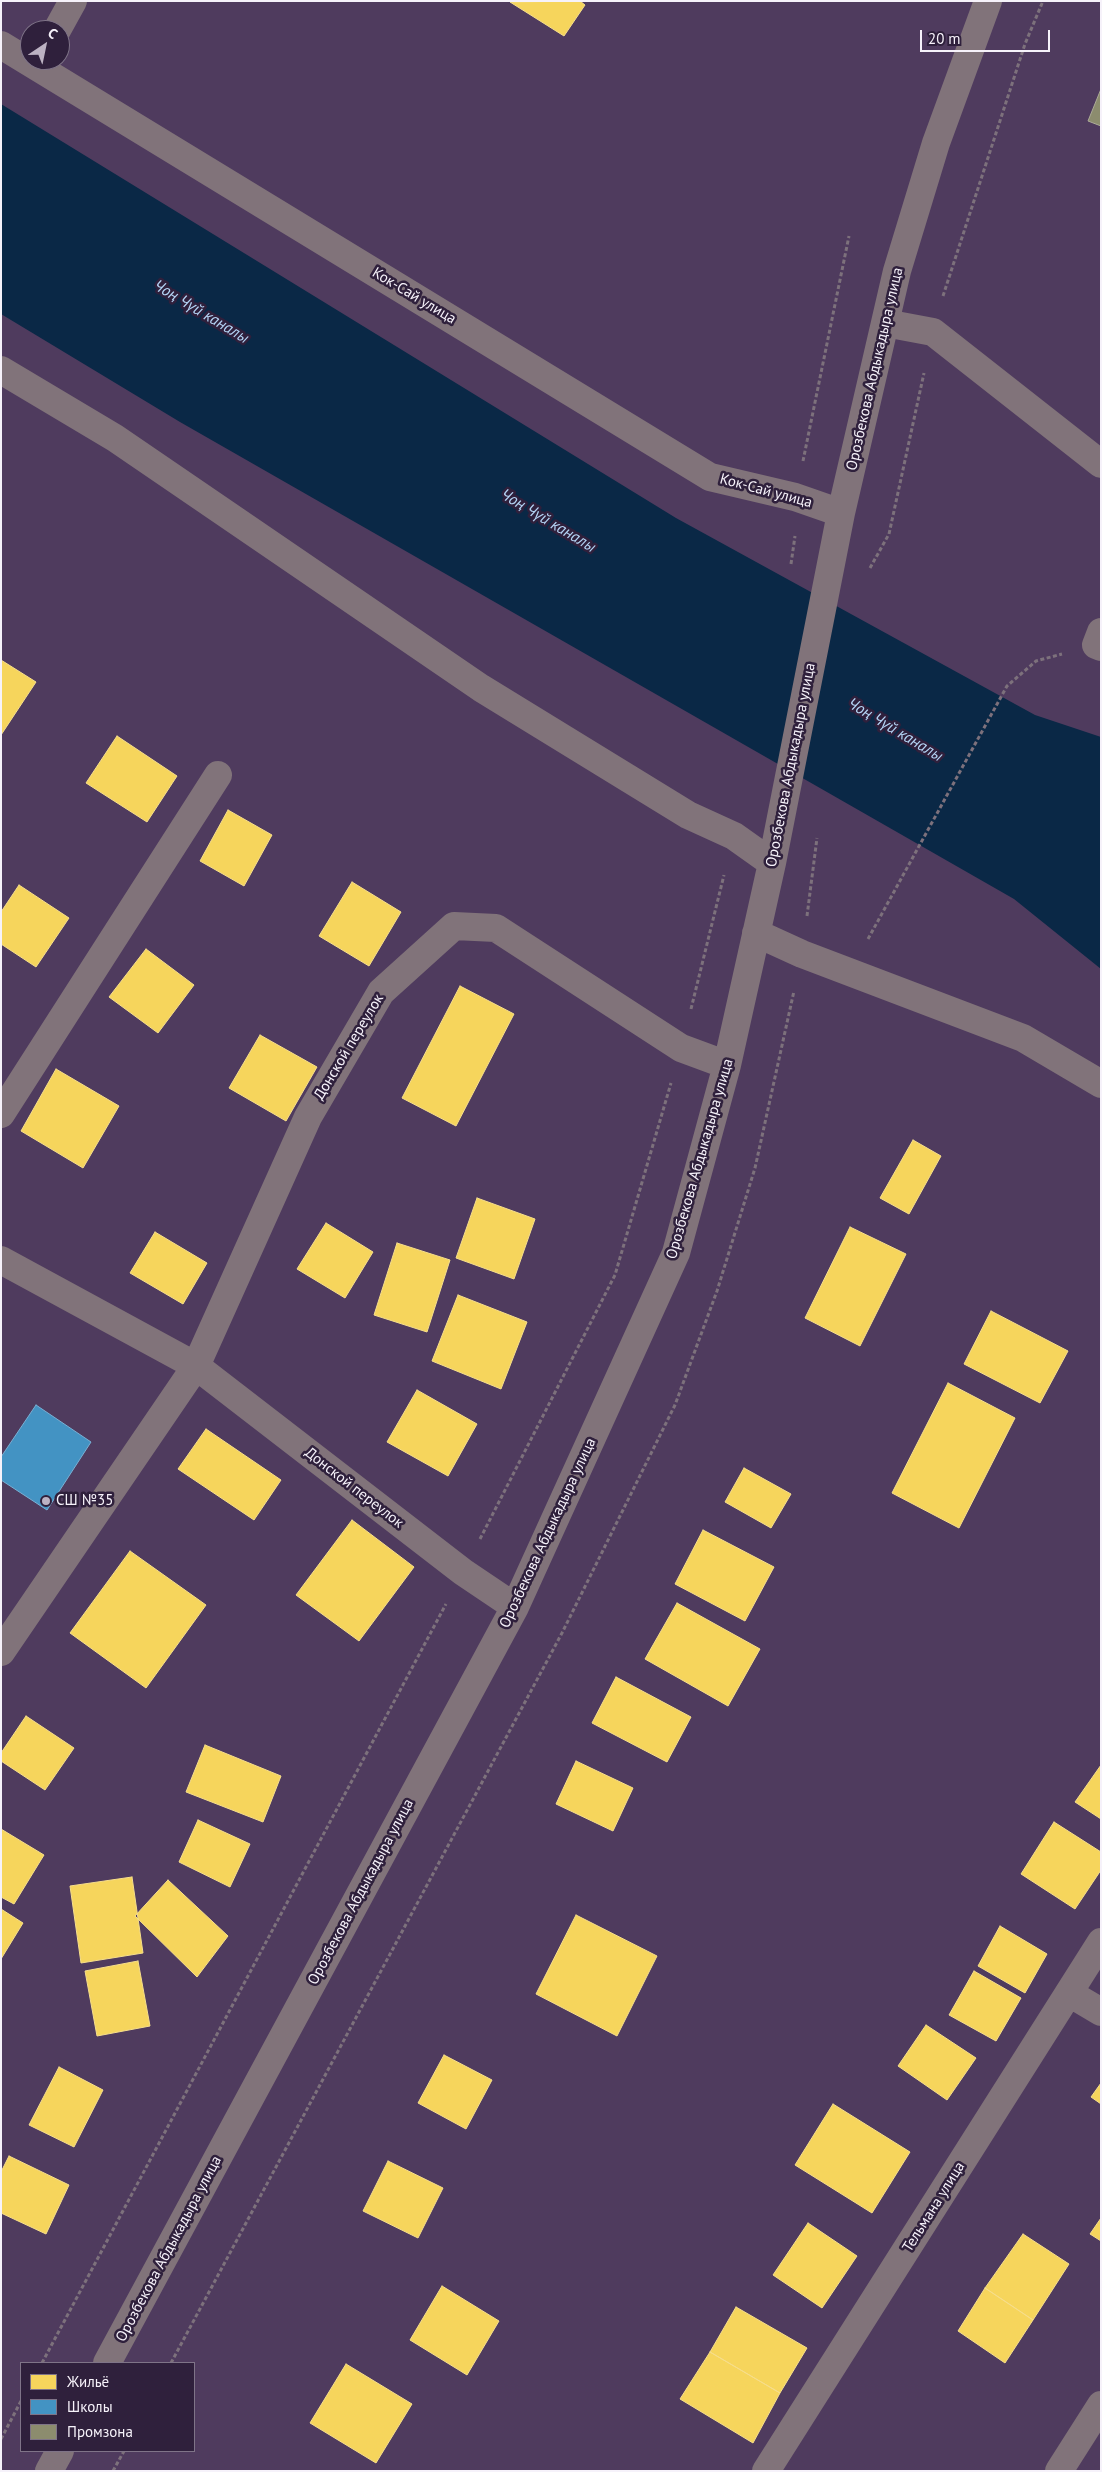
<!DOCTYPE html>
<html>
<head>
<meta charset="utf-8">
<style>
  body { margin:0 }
  #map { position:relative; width:1102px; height:2472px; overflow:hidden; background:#4f3b5e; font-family:"PT Sans",sans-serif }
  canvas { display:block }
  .frame { position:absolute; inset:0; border:2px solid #f6f2fa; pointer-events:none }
  .legend { position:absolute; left:20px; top:2362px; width:175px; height:90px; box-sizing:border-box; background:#2f203c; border:1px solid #7f7488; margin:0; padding:6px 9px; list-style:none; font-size:15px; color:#f6f2fa }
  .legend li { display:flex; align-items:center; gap:10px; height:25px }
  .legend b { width:25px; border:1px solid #7f7488 }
  .north { position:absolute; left:20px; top:20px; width:50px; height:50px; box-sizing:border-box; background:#2f203c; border:1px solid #7f7488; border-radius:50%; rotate:34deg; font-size:14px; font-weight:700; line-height:20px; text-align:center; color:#f6f2fa }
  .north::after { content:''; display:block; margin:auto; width:18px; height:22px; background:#bcb2c3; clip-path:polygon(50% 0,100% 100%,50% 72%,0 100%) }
  .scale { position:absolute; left:920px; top:30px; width:130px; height:22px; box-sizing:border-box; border:2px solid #f6f2fa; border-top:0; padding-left:6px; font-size:15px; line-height:18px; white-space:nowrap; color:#f6f2fa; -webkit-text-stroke:4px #2f203c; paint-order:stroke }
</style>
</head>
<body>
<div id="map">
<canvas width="1102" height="2472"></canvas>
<div class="frame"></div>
<ul class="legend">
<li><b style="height:14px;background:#f6d55c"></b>Жильё</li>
<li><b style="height:14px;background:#4393c3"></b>Школы</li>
<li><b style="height:14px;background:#8c8c6e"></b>Промзона</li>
</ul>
<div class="north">С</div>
<div class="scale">20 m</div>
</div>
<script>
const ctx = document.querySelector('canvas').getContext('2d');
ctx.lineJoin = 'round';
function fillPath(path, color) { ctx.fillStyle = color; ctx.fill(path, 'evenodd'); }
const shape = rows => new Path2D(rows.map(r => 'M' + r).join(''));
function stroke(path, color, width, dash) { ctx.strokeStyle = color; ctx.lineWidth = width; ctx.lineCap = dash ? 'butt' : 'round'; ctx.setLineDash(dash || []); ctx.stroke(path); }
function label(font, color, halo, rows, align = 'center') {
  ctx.font = font + ' "PT Sans",sans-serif'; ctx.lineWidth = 5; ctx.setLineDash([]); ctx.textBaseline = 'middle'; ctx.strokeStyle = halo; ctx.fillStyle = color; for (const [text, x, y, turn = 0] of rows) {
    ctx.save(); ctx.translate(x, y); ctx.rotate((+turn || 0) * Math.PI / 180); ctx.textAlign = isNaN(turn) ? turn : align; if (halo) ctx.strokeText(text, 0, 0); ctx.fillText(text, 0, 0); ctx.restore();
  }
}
const water = shape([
  [1,104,676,518,1035,715,1101,737,1101,969,1014,899,180,422,1,314]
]);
const homes = shape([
  [580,1,585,5,564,36,510,2,580,1],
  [1,660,36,682,1,735,1,660],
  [117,736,177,776,147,822,86,783,117,736],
  [228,810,272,835,244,886,200,861,228,810],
  [352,882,401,912,369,966,319,936,352,882],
  [19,885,69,918,36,967,1,944,1,912,19,885],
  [146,949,194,985,158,1033,109,997,146,949],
  [460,986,514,1014,456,1126,402,1098,460,986],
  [260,1035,317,1067,286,1121,229,1088,260,1035],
  [56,1069,119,1106,83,1168,21,1131,56,1069],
  [913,1140,941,1156,909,1214,880,1198,913,1140],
  [477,1198,535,1219,514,1279,456,1258,477,1198],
  [326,1223,373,1252,345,1298,297,1269,326,1223],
  [850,1227,906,1254,860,1346,805,1318,850,1227],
  [155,1232,207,1263,183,1304,130,1273,155,1232],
  [397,1243,450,1260,427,1332,374,1315,397,1243],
  [458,1295,527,1322,501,1389,432,1361,458,1295],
  [991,1311,1068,1351,1040,1403,964,1364,991,1311],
  [948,1383,1015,1418,959,1528,892,1493,948,1383],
  [417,1390,477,1424,448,1476,387,1442,417,1390],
  [206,1429,281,1480,254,1520,178,1469,206,1429],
  [744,1468,791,1494,771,1528,725,1502,744,1468],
  [352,1520,414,1567,359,1641,296,1595,352,1520],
  [703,1530,774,1567,745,1621,675,1584,703,1530],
  [130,1551,206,1605,146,1688,70,1633,130,1551],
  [677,1603,760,1649,728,1706,645,1659,677,1603],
  [616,1677,691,1717,667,1762,592,1723,616,1677],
  [26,1716,74,1748,45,1790,1,1761,1,1753,26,1716],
  [205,1745,281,1776,263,1822,186,1792,205,1745],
  [576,1761,633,1788,613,1831,556,1804,576,1761],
  [1101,1765,1101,1819,1075,1802,1101,1765],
  [198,1820,250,1844,230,1887,179,1862,198,1820],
  [1054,1822,1101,1852,1101,1870,1075,1909,1021,1874,1054,1822],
  [1,1829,44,1855,14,1904,1,1897,1,1829],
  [132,1877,143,1953,81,1963,70,1886,132,1877],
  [168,1880,228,1936,197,1977,135,1916,168,1880],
  [1,1909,23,1923,1,1959,1,1909],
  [576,1915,657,1956,617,2036,536,1994,576,1915],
  [1000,1926,1047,1954,1025,1993,978,1966,1000,1926],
  [138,1961,150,2026,97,2036,85,1971,138,1961],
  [974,1971,1021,1998,996,2041,949,2015,974,1971],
  [926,2025,976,2058,947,2100,898,2066,926,2025],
  [444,2055,492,2080,466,2129,418,2103,444,2055],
  [59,2067,103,2090,74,2147,29,2125,59,2067],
  [1101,2083,1101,2104,1091,2097,1101,2083],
  [833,2104,910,2152,872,2213,795,2165,833,2104],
  [9,2156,69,2185,46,2234,1,2213,1,2172,9,2156],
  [388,2161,443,2188,418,2238,363,2211,388,2161],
  [1101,2218,1101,2241,1090,2234,1101,2218],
  [808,2223,857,2256,822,2308,773,2275,808,2223],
  [1023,2234,1069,2264,1033,2320,985,2288,1023,2234],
  [442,2286,499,2321,467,2375,410,2340,442,2286],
  [985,2288,1033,2320,1005,2363,958,2331,985,2288],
  [736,2307,807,2348,780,2393,710,2352,736,2307],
  [710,2352,780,2393,753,2443,680,2399,710,2352],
  [346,2364,412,2404,376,2463,310,2423,346,2364]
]);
const schools = shape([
  [36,1405,91,1442,47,1510,1,1480,1,1457,36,1405]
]);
const industry = shape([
  [1101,89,1101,126,1088,121,1101,89]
]);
const path = shape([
  [943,296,1025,44,1043,1],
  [803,461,849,236],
  [791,564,795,536],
  [870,568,889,534,924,373],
  [807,916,817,838],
  [868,939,1007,686,1036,661,1062,654],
  [691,1009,724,875],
  [480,1539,615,1275,671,1083],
  [42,2363,446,1604],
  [171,2363,562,1633,675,1405,717,1291,755,1168,794,991],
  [1,2439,21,2401],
  [113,2471,124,2451]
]);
const minor = shape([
  [57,30,73,1],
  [1,45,710,477,795,497,841,513],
  [885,323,933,332,1101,464],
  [1,370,115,438,481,688,688,815,734,836,772,863],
  [1101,632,1096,645,1101,647],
  [756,933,802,954,1023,1038,1101,1084],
  [1,1114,218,775],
  [1,1260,196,1366,463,1572,515,1607],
  [1,1652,196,1366,308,1117,381,992,454,926,496,928,681,1048,727,1065],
  [1069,1993,1101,2012],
  [107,2363,515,1607,676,1253,727,1065,772,863,841,513,897,271,936,143,988,1],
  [49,2471,60,2451],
  [766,2471,1101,1942],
  [1059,2471,1101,2405]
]);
const markers = [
  [46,1501,5,"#bcb2c3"]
];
const streetNames = [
  ["Кок-Сай улица",414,296,31],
  ["Орозбекова Абдыкадыра улица",875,369,-77],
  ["Кок-Сай улица",766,491,15],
  ["Орозбекова Абдыкадыра улица",791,765,-79],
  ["Донской переулок",349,1047,-59],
  ["Орозбекова Абдыкадыра улица",700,1159,-74],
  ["Донской переулок",354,1488,38],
  ["Орозбекова Абдыкадыра улица",548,1533,-65],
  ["Орозбекова Абдыкадыра улица",361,1892,-62],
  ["Тельмана улица",934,2207,-58],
  ["Орозбекова Абдыкадыра улица",169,2249,-62]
];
const poiNames = [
  ["СШ №35",56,1501]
];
const waterNames = [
  ["Чоң Чүй каналы",201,312,31],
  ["Чоң Чүй каналы",548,521,31],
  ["Чоң Чүй каналы",895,730,31]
];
fillPath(water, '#0a2846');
fillPath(homes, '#f6d55c');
stroke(homes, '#f6de8b', 1);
fillPath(schools, '#4393c3');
stroke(schools, '#79b0d4', 1);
fillPath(industry, '#8c8c6e');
stroke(industry, '#acab98', 1);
stroke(path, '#7d717c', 3, [4, 2.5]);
stroke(minor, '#81737a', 28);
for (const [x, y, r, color] of markers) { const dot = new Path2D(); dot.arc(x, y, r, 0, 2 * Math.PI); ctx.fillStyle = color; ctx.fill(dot); stroke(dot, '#2f203c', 2); }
label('15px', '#f6f2fa', '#2f203c', streetNames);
label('15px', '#f6f2fa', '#2f203c', poiNames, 'left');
label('italic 16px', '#b4d4f5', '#2f203c', waterNames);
</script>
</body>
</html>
